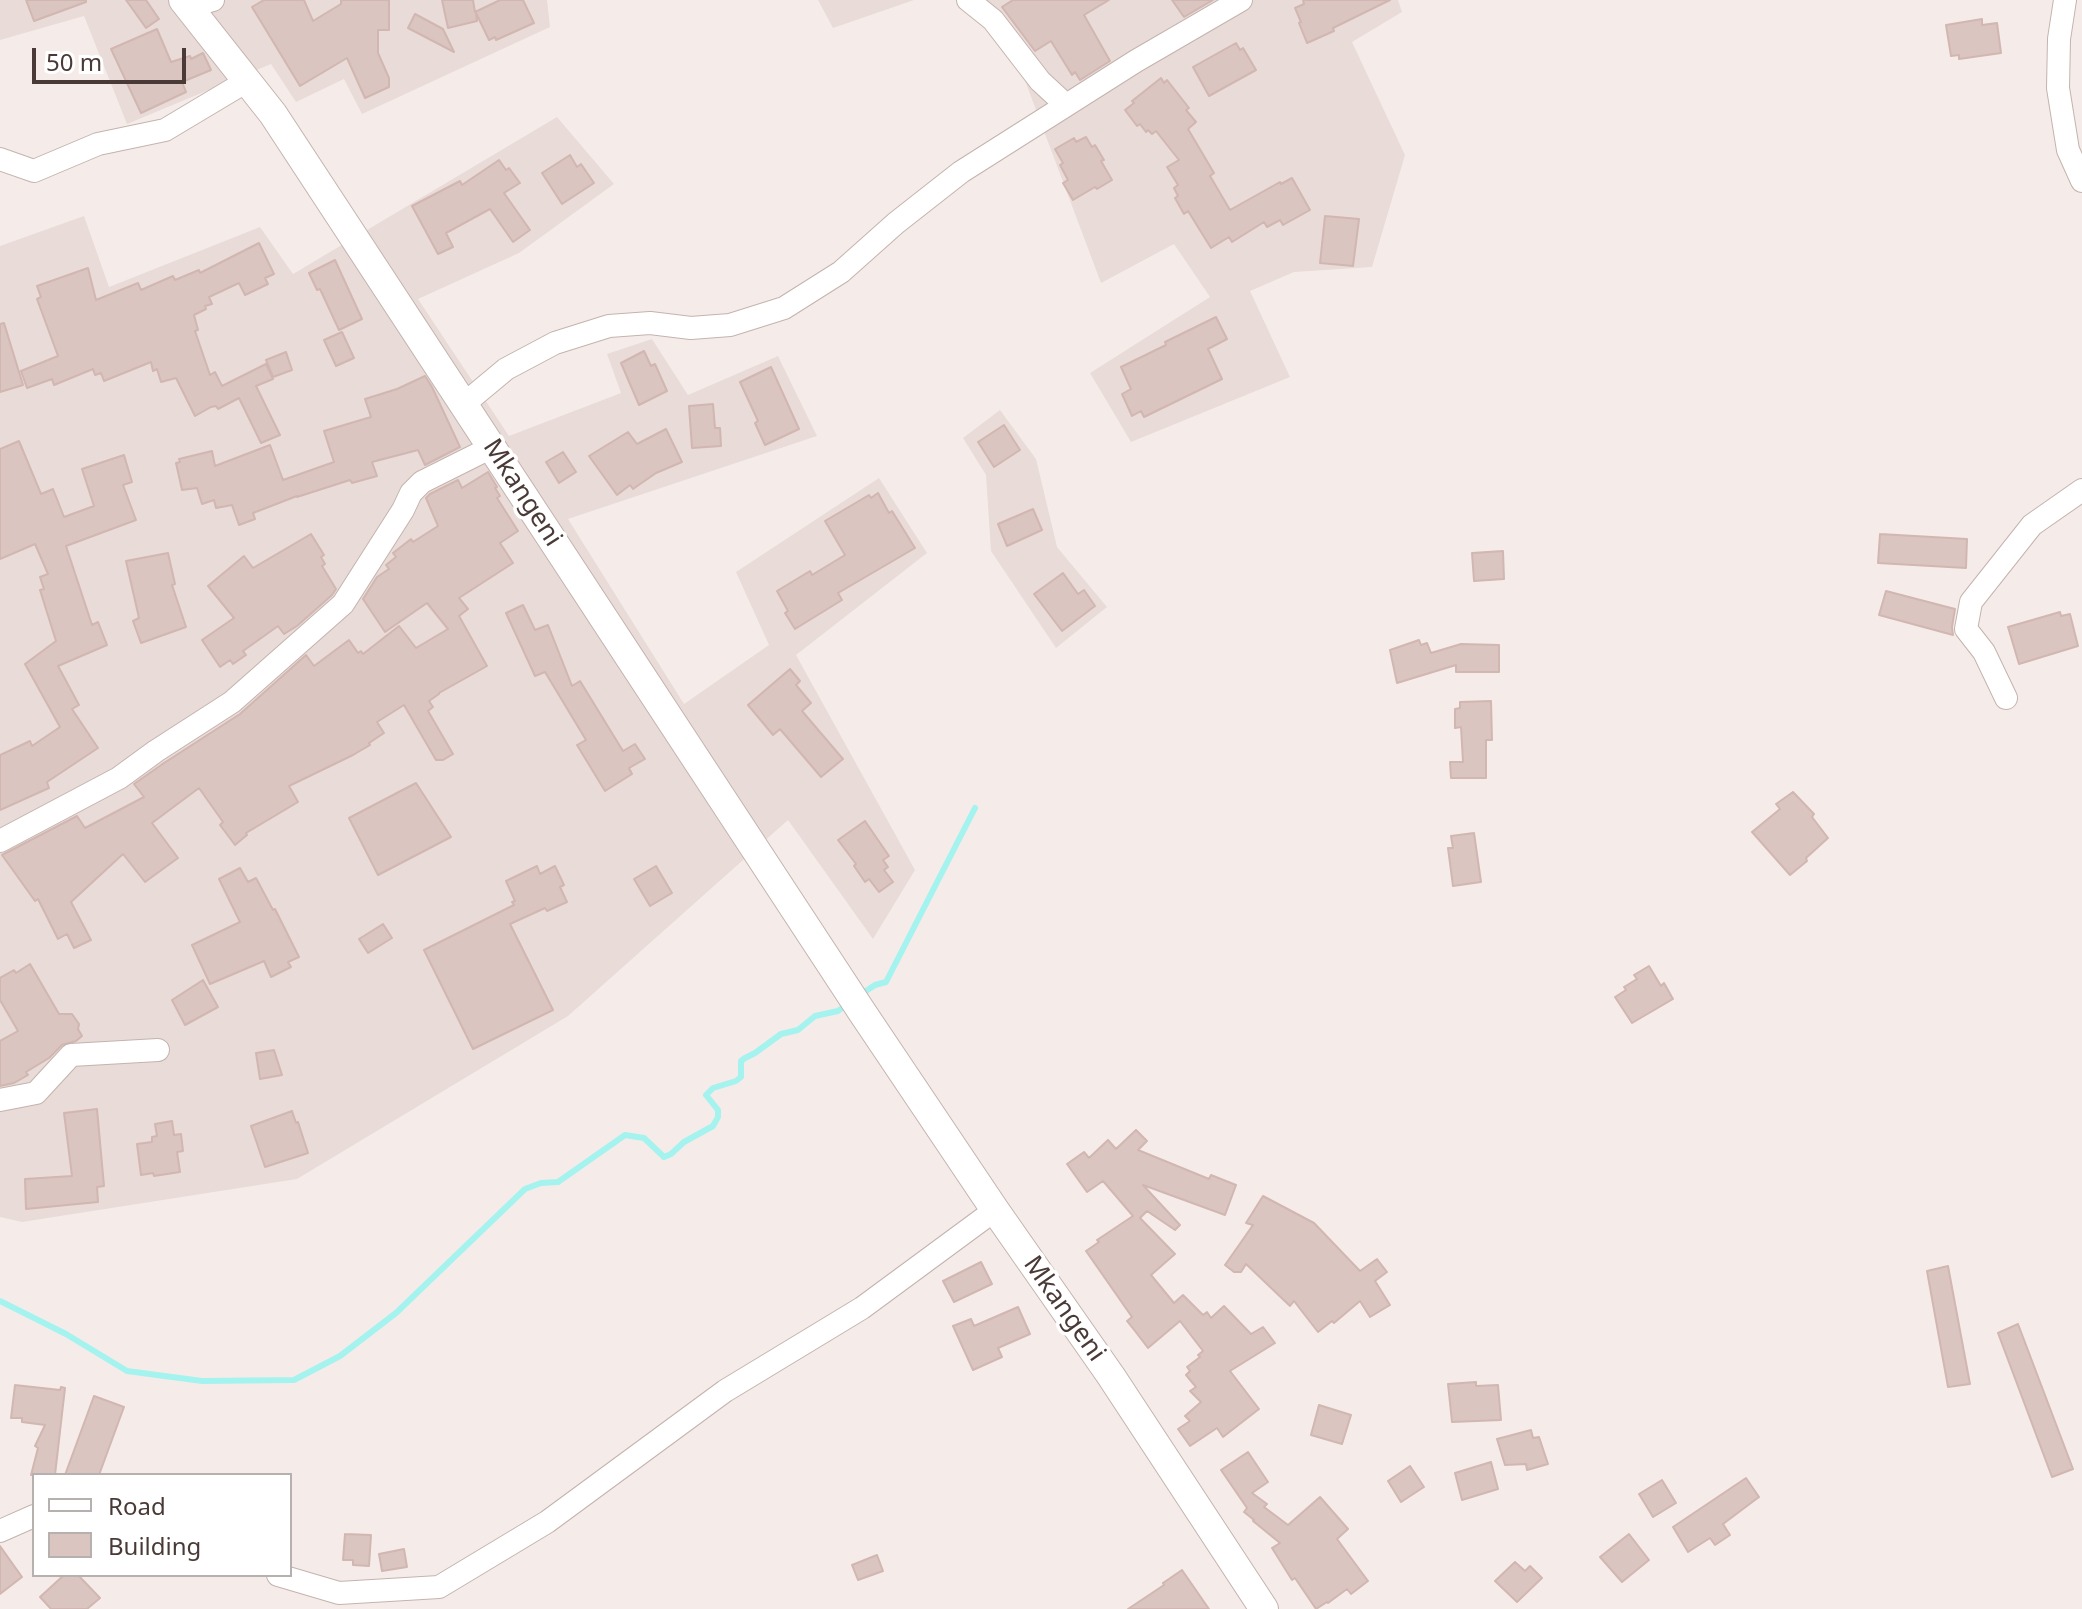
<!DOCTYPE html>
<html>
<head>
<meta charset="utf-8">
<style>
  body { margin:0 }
  #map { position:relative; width:2082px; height:1609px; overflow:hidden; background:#f5ece9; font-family:"Noto Sans",sans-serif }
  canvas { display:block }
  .legend { position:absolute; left:32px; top:1473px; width:260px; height:104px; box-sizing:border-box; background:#fff; border:2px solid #b6b0af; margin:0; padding:10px 14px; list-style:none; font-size:24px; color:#493a37 }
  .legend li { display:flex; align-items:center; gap:16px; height:40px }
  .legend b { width:40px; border:2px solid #b6b0af }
  .scale { position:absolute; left:32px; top:48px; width:154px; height:36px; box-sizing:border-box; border:4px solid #493a37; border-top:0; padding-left:10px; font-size:24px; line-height:28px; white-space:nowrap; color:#493a37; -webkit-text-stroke:6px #fff; paint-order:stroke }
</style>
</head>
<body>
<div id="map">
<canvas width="2082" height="1609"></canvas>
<ul class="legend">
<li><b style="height:10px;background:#fff"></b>Road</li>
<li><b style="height:22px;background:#dac5c1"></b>Building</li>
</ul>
<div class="scale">50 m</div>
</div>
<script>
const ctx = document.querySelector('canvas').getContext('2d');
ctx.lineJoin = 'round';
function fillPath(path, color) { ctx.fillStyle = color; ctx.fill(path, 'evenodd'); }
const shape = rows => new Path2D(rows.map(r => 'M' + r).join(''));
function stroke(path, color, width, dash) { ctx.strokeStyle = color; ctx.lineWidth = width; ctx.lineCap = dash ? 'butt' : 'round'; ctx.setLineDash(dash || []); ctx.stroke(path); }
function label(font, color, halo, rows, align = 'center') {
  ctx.font = font + ' "Noto Sans",sans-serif'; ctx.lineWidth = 7; ctx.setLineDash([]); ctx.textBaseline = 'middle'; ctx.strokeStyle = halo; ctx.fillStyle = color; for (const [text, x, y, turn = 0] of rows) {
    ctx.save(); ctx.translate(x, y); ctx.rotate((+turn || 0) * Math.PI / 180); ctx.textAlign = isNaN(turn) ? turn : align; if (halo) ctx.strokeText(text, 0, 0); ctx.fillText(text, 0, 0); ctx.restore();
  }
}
const residential = shape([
  [0,0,547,0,550,27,362,114,344,79,296,102,271,64,127,124,84,16,0,40],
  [818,0,914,0,833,28],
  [987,0,1398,0,1402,12,1352,42,1405,155,1372,267,1294,272,1250,291,1290,377,1131,442,1090,373,1210,297,1174,244,1101,283,1018,62],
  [557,117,614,184,519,253,418,299,509,436,621,393,607,354,652,339,688,395,778,356,817,436,568,519,684,704,769,645,736,572,879,478,927,553,796,655,915,870,873,939,788,820,568,1016,297,1179,22,1222,0,1217,0,246,84,216,109,287,260,227,293,274],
  [1000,410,1036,459,1057,547,1107,607,1056,648,991,551,986,475,963,438]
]);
const stream = shape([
  [860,995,875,985,886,982,975,808],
  [0,1301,66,1334,127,1371,202,1381,294,1380,340,1356,396,1313,525,1189,541,1183,558,1182,625,1135,644,1138,664,1157,671,1154,684,1142,713,1126,718,1117,718,1110,706,1095,713,1088,736,1081,741,1077,741,1061,745,1058,755,1053,781,1034,798,1030,815,1016,838,1011,847,1004]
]);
const building = shape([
  [26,0,86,0,86,2,34,21,26,0],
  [126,0,146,0,159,19,146,28,126,0],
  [264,0,304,0,313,21,341,4,341,0,389,0,389,30,378,30,378,53,389,78,389,87,365,98,347,58,300,86,252,7,264,0],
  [442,0,473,0,475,12,500,0,523,0,534,23,496,40,495,37,489,40,476,13,477,21,448,28,442,0],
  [1013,0,1109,0,1084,15,1110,61,1080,80,1075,72,1072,75,1051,41,1035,51,1002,7,1013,0],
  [1172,0,1213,0,1184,17,1172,0],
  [1303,0,1390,0,1333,28,1334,31,1307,43,1299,23,1301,22,1295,8,1304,4,1303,0],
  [415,14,443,29,454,52,408,28,415,14],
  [1982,19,1982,25,1997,23,2001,53,1959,59,1959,55,1951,56,1946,25,1982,19],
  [157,29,171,62,190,56,191,59,203,53,211,70,182,82,186,92,141,113,111,49,157,29],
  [1236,43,1240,50,1243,48,1256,70,1209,96,1193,67,1236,43],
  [1161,78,1164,83,1167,80,1189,108,1186,110,1196,122,1188,129,1214,173,1210,176,1230,210,1280,182,1281,184,1292,178,1310,210,1283,225,1280,220,1267,227,1264,222,1232,242,1229,237,1211,248,1188,211,1184,214,1175,198,1178,196,1174,188,1178,185,1167,167,1179,160,1156,131,1152,134,1148,130,1146,132,1140,124,1137,126,1125,110,1134,103,1132,101,1161,78],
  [1086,137,1092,147,1095,145,1104,160,1101,161,1112,180,1097,189,1095,187,1073,200,1063,183,1068,180,1060,165,1063,163,1055,149,1074,138,1076,142,1086,137],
  [570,155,577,167,581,164,594,183,562,204,542,173,570,155],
  [499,160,506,170,509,168,520,183,504,193,530,230,513,242,490,209,446,233,453,247,438,254,412,206,460,181,462,185,499,160],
  [1325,216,1359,219,1353,266,1320,263,1325,216],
  [259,243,274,274,265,278,268,284,245,295,239,283,209,297,212,304,205,306,206,309,194,315,198,330,195,331,210,375,215,372,222,386,266,364,273,379,256,386,280,435,261,443,239,398,218,409,216,406,211,407,195,416,176,378,161,382,157,369,153,371,151,362,104,381,101,373,95,375,93,369,54,385,52,379,27,388,21,371,58,356,37,299,41,297,37,286,88,268,96,300,138,283,141,290,173,276,175,280,199,270,200,273,259,243],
  [335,260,362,319,339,330,320,289,317,290,309,273,335,260],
  [1216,317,1227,339,1208,349,1222,379,1144,417,1141,411,1132,416,1122,394,1131,389,1121,367,1166,345,1165,342,1216,317],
  [4,323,23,385,0,392,0,324,4,323],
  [342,332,354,358,336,366,324,340,342,332],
  [644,351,651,366,655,364,667,391,639,405,621,363,644,351],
  [286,352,292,370,273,377,266,360,286,352],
  [771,367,799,429,765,445,755,423,758,421,740,382,771,367],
  [425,376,432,387,460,447,425,465,418,450,372,462,377,476,352,483,350,480,297,497,297,496,253,513,255,519,239,525,232,505,216,508,214,500,202,504,197,488,182,490,176,463,180,462,179,459,212,451,215,466,270,445,283,480,334,462,324,431,371,417,365,399,397,389,425,376],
  [713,404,715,428,720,428,721,446,692,448,689,406,713,404],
  [1004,425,1020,450,994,467,978,442,1004,425],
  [666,429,682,462,656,473,633,489,630,485,617,495,589,456,628,432,637,444,666,429],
  [19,441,41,494,53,489,64,517,94,506,82,469,124,455,132,482,123,485,136,520,66,546,92,625,98,622,107,645,58,666,79,705,72,709,98,748,47,782,49,788,0,810,0,755,30,741,32,746,60,727,25,664,56,641,40,590,44,589,40,577,48,574,35,544,0,559,0,449,19,441],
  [563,452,576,472,559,483,546,462,563,452],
  [488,472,497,487,495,488,500,496,497,498,518,531,500,543,513,563,459,598,468,609,459,616,487,666,439,693,439,694,429,701,433,707,428,711,453,754,443,760,436,760,404,705,377,722,384,733,369,743,370,745,353,755,289,786,298,802,246,833,247,835,235,845,220,825,223,822,199,788,152,823,178,858,145,882,123,854,71,902,91,940,74,948,67,934,58,939,38,899,35,901,2,855,77,816,85,828,144,797,134,784,164,763,240,714,306,655,314,666,349,640,358,653,361,651,363,654,399,626,416,648,448,629,427,603,385,632,363,599,377,577,389,569,386,565,396,557,393,553,411,539,413,542,438,526,426,498,430,494,458,480,462,488,488,472],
  [878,493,889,513,892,511,915,548,838,593,842,600,795,629,785,613,788,611,777,591,810,571,812,575,845,555,825,521,869,495,871,498,878,493],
  [1033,509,1042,530,1007,546,998,524,1033,509],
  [311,534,324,555,321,557,325,564,322,566,336,589,332,595,297,626,284,634,278,626,243,651,246,655,233,664,230,660,220,667,202,640,234,618,208,586,244,556,253,568,311,534],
  [1880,534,1967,539,1966,568,1878,563,1880,534],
  [1503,551,1504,579,1474,581,1472,553,1503,551],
  [168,553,175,584,172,585,186,627,141,643,133,621,139,618,126,561,168,553],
  [1063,573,1078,594,1084,590,1095,606,1062,631,1034,594,1063,573],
  [1886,591,1955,609,1952,627,1953,635,1879,615,1886,591],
  [523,605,535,630,548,625,572,686,580,681,623,751,635,744,645,759,629,768,632,774,605,791,577,745,586,740,545,672,535,676,506,613,523,605],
  [2060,612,2061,616,2070,614,2078,646,2019,664,2008,627,2060,612],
  [1419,640,1421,645,1427,643,1431,653,1461,644,1499,645,1499,672,1456,672,1456,665,1397,683,1390,650,1419,640],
  [790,669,800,681,796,685,811,703,802,711,843,759,821,777,780,729,773,735,748,705,790,669],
  [1491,701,1492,740,1486,740,1486,778,1451,778,1450,762,1463,762,1461,727,1455,728,1455,709,1460,708,1460,702,1491,701],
  [416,783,451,837,378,875,349,818,416,783],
  [1793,792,1814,814,1812,817,1828,838,1806,858,1807,861,1790,875,1752,832,1780,809,1776,804,1793,792],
  [865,821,889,856,883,860,888,867,884,870,893,882,879,892,869,879,865,882,854,866,856,864,838,840,865,821],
  [1474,833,1481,882,1453,886,1448,848,1453,848,1451,836,1474,833],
  [537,866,540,874,555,866,564,885,560,887,567,902,547,911,545,908,510,924,553,1010,473,1049,424,950,514,905,512,902,515,901,506,881,537,866],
  [656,866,672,893,650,906,634,879,656,866],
  [240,868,248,882,256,878,273,910,275,909,299,957,288,962,291,967,271,977,264,961,210,984,192,945,240,922,219,879,240,868],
  [383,924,392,938,368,953,359,939,383,924],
  [30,964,59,1014,72,1014,79,1024,78,1029,82,1036,76,1041,62,1045,49,1058,26,1072,28,1075,14,1083,0,1086,0,1041,18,1031,0,1000,0,978,14,970,16,973,30,964],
  [1649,966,1661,986,1664,983,1673,999,1632,1023,1615,997,1626,990,1624,987,1637,979,1634,975,1649,966],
  [203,980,218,1007,185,1025,172,1000,203,980],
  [274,1050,282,1075,260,1079,256,1053,274,1050],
  [97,1109,104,1186,97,1187,98,1202,26,1209,25,1179,72,1176,64,1113,97,1109],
  [292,1111,296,1123,298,1122,308,1153,265,1167,251,1126,292,1111],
  [172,1121,174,1135,181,1134,183,1151,177,1152,180,1172,154,1176,153,1173,141,1175,137,1144,152,1142,152,1137,157,1136,155,1124,172,1121],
  [1136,1130,1147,1141,1138,1150,1209,1179,1211,1175,1236,1185,1225,1215,1143,1185,1180,1225,1175,1230,1147,1211,1140,1218,1175,1254,1151,1275,1174,1303,1183,1295,1203,1315,1207,1312,1211,1318,1224,1306,1251,1334,1263,1327,1275,1343,1230,1371,1259,1409,1223,1437,1217,1428,1190,1446,1178,1429,1190,1421,1185,1416,1201,1402,1190,1391,1196,1387,1186,1375,1190,1371,1187,1367,1200,1357,1198,1355,1203,1351,1180,1321,1148,1348,1135,1331,1127,1321,1132,1317,1086,1251,1099,1242,1097,1240,1133,1216,1103,1181,1087,1192,1067,1164,1084,1152,1089,1158,1108,1140,1116,1149,1136,1130],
  [1263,1196,1314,1223,1360,1271,1377,1259,1387,1272,1375,1281,1390,1305,1370,1317,1360,1301,1334,1323,1332,1321,1318,1332,1294,1301,1290,1306,1246,1264,1241,1272,1234,1272,1225,1265,1253,1225,1246,1223,1263,1196],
  [981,1262,992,1284,954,1302,943,1281,981,1262],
  [1948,1266,1970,1384,1948,1387,1927,1271,1948,1266],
  [1018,1307,1030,1334,998,1348,1002,1357,973,1370,953,1326,971,1319,974,1326,1018,1307],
  [2018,1324,2073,1469,2052,1477,1998,1333,2018,1324],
  [1476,1382,1476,1386,1498,1385,1501,1420,1452,1422,1448,1384,1476,1382],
  [15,1385,60,1390,61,1387,65,1388,55,1475,31,1475,38,1448,35,1446,45,1425,22,1422,22,1418,11,1418,15,1385],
  [94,1396,124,1407,99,1475,65,1475,94,1396],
  [1319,1405,1351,1415,1342,1444,1311,1435,1319,1405],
  [1531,1430,1533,1438,1539,1437,1548,1464,1527,1470,1526,1464,1505,1465,1497,1439,1531,1430],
  [1248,1452,1268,1482,1252,1493,1267,1504,1264,1507,1288,1525,1320,1497,1348,1529,1337,1539,1368,1581,1351,1594,1347,1589,1328,1603,1327,1602,1316,1609,1295,1578,1292,1580,1272,1548,1280,1543,1253,1521,1254,1520,1244,1512,1247,1508,1221,1470,1248,1452],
  [1491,1462,1498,1489,1462,1500,1455,1473,1491,1462],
  [1410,1466,1424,1487,1401,1502,1388,1481,1410,1466],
  [1746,1478,1759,1497,1723,1524,1730,1535,1715,1545,1710,1538,1688,1552,1673,1527,1746,1478],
  [1662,1480,1676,1503,1653,1517,1639,1494,1662,1480],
  [345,1534,371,1535,369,1566,353,1565,353,1560,343,1560,345,1534],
  [1629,1534,1649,1560,1622,1582,1600,1557,1629,1534],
  [0,1546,22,1577,0,1594,0,1546],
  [404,1549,407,1567,382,1571,379,1554,404,1549],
  [877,1555,883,1571,858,1580,852,1565,877,1555],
  [1515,1562,1525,1571,1530,1566,1542,1578,1517,1602,1495,1581,1515,1562],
  [1182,1570,1209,1609,1128,1609,1164,1585,1163,1583,1182,1570],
  [64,1575,78,1575,100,1598,87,1609,51,1609,40,1597,64,1575]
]);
const minor = shape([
  [968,0,993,20,1040,81,1066,105],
  [2065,0,2059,39,2058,88,2068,150,2082,181],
  [189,7,213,0],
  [0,159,34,171,98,144,165,130,247,81],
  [464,404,506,369,555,343,609,326,650,323,691,328,730,325,784,308,841,272,896,223,961,172,1136,61,1241,0],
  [2006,698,1984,652,1966,629,1971,602,2032,525,2082,490],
  [0,841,119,778,156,751,232,702,343,604,403,510,411,493,422,482,492,447],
  [0,1100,36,1093,71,1055,158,1050],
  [0,1531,34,1516],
  [278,1575,339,1593,439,1587,547,1522,725,1391,862,1308,995,1210]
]);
const tertiary = shape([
  [183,0,273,114,862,1012,995,1210,1111,1376,1264,1609]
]);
const streetNames = [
  ["Mkangeni",522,493,57],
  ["Mkangeni",1064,1309,55]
];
fillPath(residential, '#e9dbd7');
stroke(stream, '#a4f3ef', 6);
fillPath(building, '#dac5c1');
stroke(building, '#d2b6b1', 2);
stroke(minor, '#c4b3ae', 24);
stroke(tertiary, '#c4b3ae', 30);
stroke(minor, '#fff', 22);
stroke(tertiary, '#fff', 28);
label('26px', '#493a37', '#fff', streetNames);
</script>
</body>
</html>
